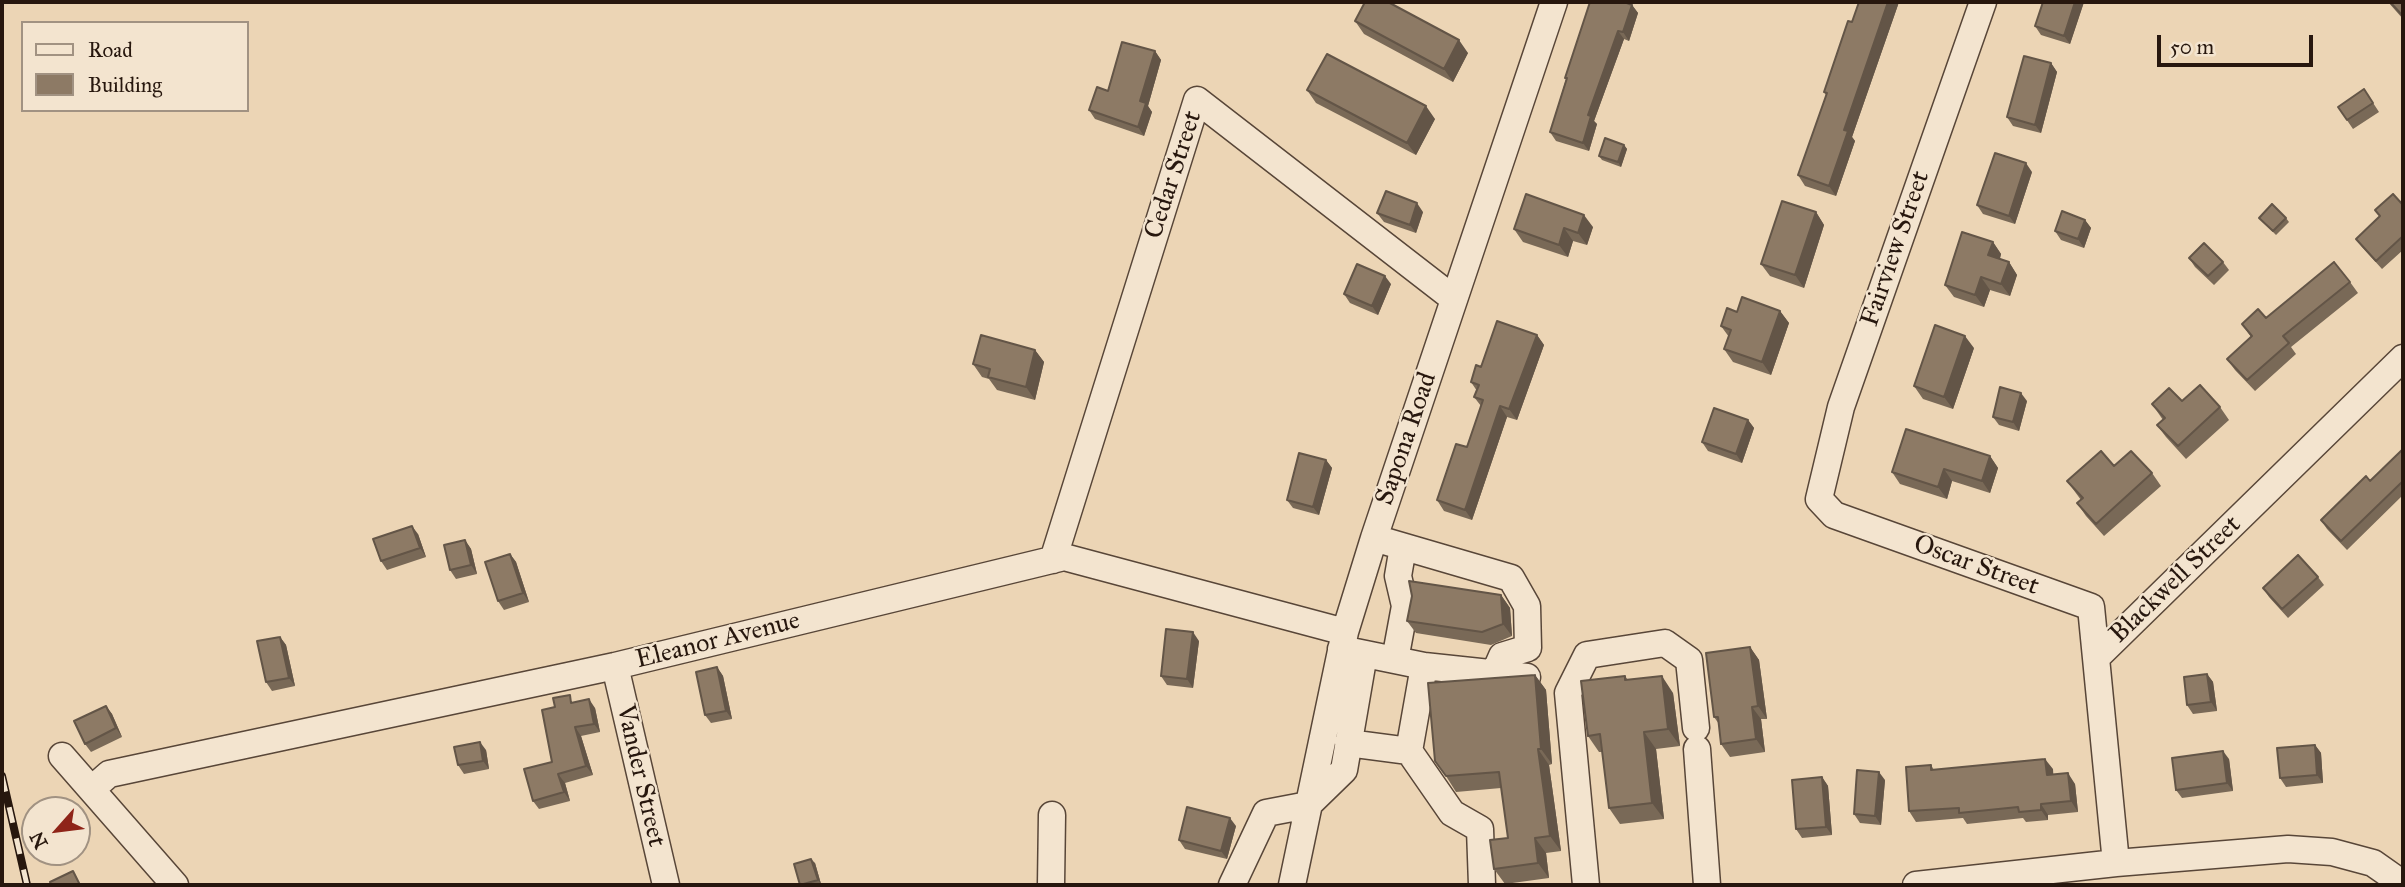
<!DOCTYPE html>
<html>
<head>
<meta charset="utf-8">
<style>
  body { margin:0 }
  #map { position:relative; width:2405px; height:887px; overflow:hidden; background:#ecd5b5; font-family:"IM FELL Great Primer",serif }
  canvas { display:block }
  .frame { position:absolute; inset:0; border:4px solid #27170e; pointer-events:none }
  .legend { position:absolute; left:21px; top:21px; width:228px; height:91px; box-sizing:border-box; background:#f3e4cf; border:2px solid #a19282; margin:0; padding:9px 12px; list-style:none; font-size:21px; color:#27170e }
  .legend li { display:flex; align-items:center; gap:14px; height:35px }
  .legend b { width:35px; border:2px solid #a19282 }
  .north { position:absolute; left:21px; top:796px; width:70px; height:70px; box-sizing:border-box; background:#f3e4cf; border:2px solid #a19282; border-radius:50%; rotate:242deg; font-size:19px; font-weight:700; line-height:28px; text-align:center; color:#27170e }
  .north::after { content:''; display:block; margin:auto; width:24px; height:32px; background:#8f2418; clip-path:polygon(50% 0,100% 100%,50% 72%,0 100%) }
  .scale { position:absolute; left:2157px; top:35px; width:156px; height:32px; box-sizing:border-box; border:4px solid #27170e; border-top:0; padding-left:9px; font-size:21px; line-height:24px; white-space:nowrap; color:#27170e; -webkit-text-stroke:5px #f3e4cf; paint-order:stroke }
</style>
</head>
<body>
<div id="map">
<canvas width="2405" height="887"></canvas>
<div class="frame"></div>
<ul class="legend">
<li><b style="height:9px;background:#f3e4cf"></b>Road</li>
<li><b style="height:19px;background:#8d7a65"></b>Building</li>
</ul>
<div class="north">N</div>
<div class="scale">50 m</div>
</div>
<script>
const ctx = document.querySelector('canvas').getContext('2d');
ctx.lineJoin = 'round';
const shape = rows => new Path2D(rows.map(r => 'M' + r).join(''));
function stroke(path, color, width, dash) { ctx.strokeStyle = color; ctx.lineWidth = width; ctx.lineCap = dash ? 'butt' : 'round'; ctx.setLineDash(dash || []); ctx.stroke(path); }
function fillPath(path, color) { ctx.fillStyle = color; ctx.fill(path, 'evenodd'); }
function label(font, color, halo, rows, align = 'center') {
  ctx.font = font + ' "IM FELL Great Primer",serif'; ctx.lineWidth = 5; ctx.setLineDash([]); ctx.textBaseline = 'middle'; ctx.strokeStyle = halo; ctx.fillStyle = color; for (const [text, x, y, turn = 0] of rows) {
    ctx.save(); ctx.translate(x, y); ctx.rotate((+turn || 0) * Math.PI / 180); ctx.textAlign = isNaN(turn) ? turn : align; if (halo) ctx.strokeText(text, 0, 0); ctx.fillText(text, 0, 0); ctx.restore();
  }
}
const minor = shape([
  [1983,2,1841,407,1819,499,1834,515,2091,607,2096,658],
  [1374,538,1511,578,1527,606,1528,648,1502,656,1495,672],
  [1053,560,1197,100,1454,299],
  [1341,649,1424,666,1409,751,1452,813,1480,829,1482,885],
  [1395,660,1405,606,1398,576,1403,547],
  [615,666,666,885],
  [1424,666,1527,677],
  [1348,743,1409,751],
  [1697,749,1707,885],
  [62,756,175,885],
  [92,789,109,774,615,666,1064,557,1345,632],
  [2116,863,2096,658,2403,358],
  [1051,885,1052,815],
  [1232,885,1266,813,1308,805,1344,770,1364,654],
  [1292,885,1345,632,1374,538,1554,2],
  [1586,885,1568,693,1587,655,1665,643,1689,660,1696,728],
  [1916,885,2116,863,2288,849,2332,852,2373,863,2403,884]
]);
const rail = shape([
  [2,776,27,885]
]);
const wall = shape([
  [1859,2,1899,2,1852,137,1855,141,1836,196,1805,186,1798,175,1826,95,1824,92,1852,22],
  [2043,2,2084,2,2070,44,2041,35,2035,26],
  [2388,2,2403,2,2403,19],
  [1632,5,1638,13,1629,41,1624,39,1594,121,1597,124,1589,151,1556,141,1550,132,1566,79,1565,78],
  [1355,21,1468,53,1453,82,1364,34],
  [1155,51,1161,60,1148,106,1152,112,1144,136,1095,119,1089,110],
  [2051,63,2057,72,2041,133,2013,126,2007,117],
  [2364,89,2379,112,2353,129,2338,107],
  [1307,90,1435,119,1416,155,1316,103],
  [1624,145,1627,149,1621,167,1602,160,1599,156],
  [2032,172,2015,224,1983,214,1977,205],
  [2403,205,2403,250,2382,269,2362,247,2356,239,2380,216,2375,210],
  [1423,212,1416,233,1384,222,1377,213],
  [1816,212,1824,225,1804,288,1770,276,1761,264],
  [2259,218,2286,218,2289,222,2276,235],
  [2085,220,2091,228,2084,248,2061,240,2055,231],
  [1593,227,1587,245,1573,241,1568,257,1523,242,1514,229],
  [1993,242,2001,254,2000,259,2009,262,2017,275,2010,296,1990,290,1984,307,1954,297,1945,285],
  [2189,258,2223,262,2229,270,2214,285,2195,267],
  [2350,282,2358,293,2291,347,2296,354,2255,391,2235,370,2227,359,2251,337,2242,324,2266,318],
  [1391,284,1378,315,1350,303,1344,294],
  [1780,311,1789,323,1771,375,1733,362,1724,349,1729,337,1721,326,1737,312],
  [1537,335,1544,345,1517,420,1507,417,1472,520,1444,511,1437,500,1467,447,1481,406,1474,397,1477,391,1471,382,1481,367],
  [1974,348,1953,409,1923,399,1914,386],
  [1035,350,1044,362,1035,400,997,390,989,379,982,377,973,364],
  [2027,401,2019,431,1999,425,1993,417],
  [2182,401,2220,407,2229,420,2186,459,2166,437,2157,425,2163,420,2152,404],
  [1748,420,1754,428,1742,463,1708,451,1702,442],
  [2403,449,2403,495,2347,550,2327,529,2321,520,2370,481],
  [1990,456,1998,468,1990,493,1952,481,1947,499,1900,484,1892,472],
  [1326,460,1332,468,1319,515,1293,508,1287,500],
  [2114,466,2152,473,2161,486,2104,536,2086,516,2077,503,2081,500,2067,481],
  [418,534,426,557,387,570,381,561],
  [465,540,471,549,477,574,456,579,450,570],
  [510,554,516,562,529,602,504,610,498,601],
  [2318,577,2324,585,2288,618,2269,597,2263,588],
  [1501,595,1510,608,1512,636,1491,645,1416,633,1407,621,1412,596],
  [280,637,286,645,295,686,272,691,266,682],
  [1199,641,1193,688,1167,685,1161,676],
  [1750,647,1759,660,1767,719,1761,719,1765,752,1730,757,1721,744,1719,724,1714,717],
  [717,667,723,676,732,719,711,723,705,715],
  [2207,674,2213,682,2217,711,2193,714,2187,705],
  [1535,675,1546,690,1552,764,1549,765,1561,851,1546,853,1549,878,1505,884,1494,869,1508,838,1501,788,1456,792,1446,776],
  [1625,676,1628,680,1673,693,1680,746,1656,749,1664,819,1620,824,1609,808,1602,752,1599,752,1588,736],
  [575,702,595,708,600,732,581,736,593,775,565,783,570,801,539,809,533,801,552,762],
  [106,706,112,714,122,737,91,752,85,744],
  [2315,745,2321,753,2323,783,2286,787,2280,778],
  [486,750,489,769,464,774,458,765],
  [2229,759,2233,791,2182,798,2176,790],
  [1931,765,1934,770,2053,769,2053,775,2075,784,2078,812,2048,815,2048,820,2026,822,2023,818,1967,824,1963,818,1916,822,1909,811],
  [1822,777,1828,786,1832,835,1802,838,1796,829],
  [1885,780,1881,825,1860,823,1854,814],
  [1236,826,1227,859,1185,849,1179,840],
  [815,863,821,884,817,885,800,885]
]);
const shadedWall = shape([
  [1888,2,1899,2,1852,137,1855,141,1836,196,1829,186,1844,130],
  [2075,2,2084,2,2070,44,2064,36],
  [1632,5,1638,13,1629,41,1623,32],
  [1618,31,1624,39,1594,121,1597,124,1589,151,1583,143,1588,115],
  [1459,40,1468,53,1453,82,1444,69],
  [1155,51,1161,60,1148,106,1152,112,1144,136,1138,127,1140,101],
  [2051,63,2057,72,2041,133,2035,125],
  [1426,106,1435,119,1416,155,1407,143],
  [1624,145,1627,149,1621,167,1618,162],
  [2026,163,2032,172,2015,224,2009,216],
  [1417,203,1423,212,1416,233,1410,225],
  [1816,212,1824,225,1804,288,1795,275],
  [1584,215,1593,227,1587,245,1578,233],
  [2085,220,2091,228,2084,248,2078,239],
  [1564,228,1573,241,1568,257,1559,245],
  [1993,242,2001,254,1997,268,1988,255],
  [2009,262,2017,275,2010,296,2001,284],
  [1385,276,1391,284,1378,315,1372,306],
  [1981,277,1990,290,1984,307,1975,295],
  [1780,311,1789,323,1771,375,1762,362],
  [1537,335,1544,345,1517,420,1509,409],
  [1965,336,1974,348,1953,409,1944,397],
  [1035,350,1044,362,1035,400,1026,387],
  [2021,393,2027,401,2019,431,2013,422],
  [1500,406,1507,417,1472,520,1465,510],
  [1748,420,1754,428,1742,463,1736,454],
  [1990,456,1998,468,1990,493,1982,481],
  [1326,460,1332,468,1319,515,1313,507],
  [1944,469,1952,481,1947,499,1938,487],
  [412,526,418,534,426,557,420,548],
  [465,540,471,549,477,574,471,565],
  [510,554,516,562,529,602,523,593],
  [1501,595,1510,608,1512,636,1503,624],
  [1193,632,1199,641,1193,688,1187,679],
  [280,637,286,645,295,686,289,678],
  [1750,647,1759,660,1767,719,1758,706],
  [717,667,723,676,732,719,726,711],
  [2207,674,2213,682,2217,711,2211,702],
  [1535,675,1546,690,1552,764,1541,749],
  [1662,676,1673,693,1680,746,1668,729],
  [589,699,595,708,600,732,594,724],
  [106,706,112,714,122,737,116,728],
  [1752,707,1761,719,1765,752,1756,739],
  [575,727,581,736,593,775,586,766],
  [1644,732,1656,749,1664,819,1652,803],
  [480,742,486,750,489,769,483,761],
  [2315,745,2321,753,2323,783,2317,775],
  [1538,749,1549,765,1561,851,1550,836],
  [2223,751,2229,759,2233,791,2227,783],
  [2045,759,2053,769,2054,786,2047,775],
  [1879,772,1885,780,1881,825,1875,816],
  [2068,773,2075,784,2078,812,2071,801],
  [558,774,565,783,570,801,564,792],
  [1822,777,1828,786,1832,835,1826,827],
  [2041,804,2048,815,2048,820,2041,810],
  [1230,818,1236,826,1227,859,1221,851],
  [1535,838,1546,853,1549,878,1538,863],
  [811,859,815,863,821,884,818,880]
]);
const building = shape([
  [1365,2,1388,2,1459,40,1444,69,1355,21,1365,2],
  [1590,2,1624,2,1632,5,1623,32,1618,31,1588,115,1591,116,1583,143,1550,132,1567,78,1565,78,1590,2],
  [1859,2,1888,2,1844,130,1848,131,1829,186,1798,175,1827,93,1824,92,1848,21,1852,22,1859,2],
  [2043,2,2075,2,2064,36,2035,26,2043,2],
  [2390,2,2403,2,2403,16,2390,2],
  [1122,42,1155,51,1140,101,1146,103,1138,127,1089,110,1097,87,1108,91,1122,42],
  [1327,54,1426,106,1407,143,1307,90,1327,54],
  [2024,56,2051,63,2035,125,2007,117,2024,56],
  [2364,89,2373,103,2347,120,2338,107,2364,89],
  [1605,138,1624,145,1618,162,1599,156,1605,138],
  [1995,153,2026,163,2009,216,1977,205,1995,153],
  [1386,191,1417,203,1410,225,1377,213,1386,191],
  [1526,194,1584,215,1578,233,1564,228,1559,245,1514,229,1526,194],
  [2393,194,2403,205,2403,236,2376,261,2356,239,2380,216,2375,210,2393,194],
  [1782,201,1816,212,1795,275,1761,264,1782,201],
  [2272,204,2286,218,2273,231,2259,218,2272,204],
  [2062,211,2085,220,2078,239,2055,231,2062,211],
  [1962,232,1993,242,1988,255,2009,262,2001,284,1981,277,1975,295,1945,285,1962,232],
  [2204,243,2223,262,2208,276,2189,258,2204,243],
  [2334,262,2350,282,2283,336,2289,343,2247,380,2227,359,2252,336,2242,324,2258,309,2266,318,2334,262],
  [1357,264,1385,276,1372,306,1344,294,1357,264],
  [1742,297,1780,311,1762,362,1724,349,1731,330,1721,326,1727,308,1737,312,1742,297],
  [1497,321,1537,335,1509,409,1500,406,1465,510,1437,500,1456,444,1467,447,1483,400,1474,397,1479,385,1471,382,1476,365,1481,367,1497,321],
  [1935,325,1965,336,1944,397,1914,386,1935,325],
  [981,335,1035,350,1026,387,988,377,990,369,973,364,981,335],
  [2200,385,2220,407,2178,446,2157,425,2165,418,2152,404,2169,388,2182,401,2200,385],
  [2000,387,2021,393,2013,422,1993,417,2000,387],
  [1714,408,1748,420,1736,454,1702,442,1714,408],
  [1906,429,1990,456,1982,481,1944,469,1938,487,1892,472,1906,429],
  [2403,449,2403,481,2341,541,2321,520,2366,476,2370,481,2403,449],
  [2101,451,2114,466,2131,451,2152,473,2096,524,2077,503,2083,498,2067,481,2101,451],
  [1299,453,1326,460,1313,507,1287,500,1299,453],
  [412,526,420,548,381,561,373,539,412,526],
  [465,540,471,565,450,570,444,545,465,540],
  [510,554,523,593,498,601,485,562,510,554],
  [2298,555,2318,577,2282,609,2263,588,2298,555],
  [1409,581,1501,595,1503,624,1482,632,1407,621,1412,596,1409,581],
  [1166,629,1193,632,1187,679,1161,676,1166,629],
  [280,637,289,678,266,682,257,641,280,637],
  [1750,647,1758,706,1752,707,1756,739,1721,744,1718,717,1714,717,1706,653,1750,647],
  [717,667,726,711,705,715,696,672,717,667],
  [2207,674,2211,702,2187,705,2184,677,2207,674],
  [1535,675,1541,749,1538,749,1550,836,1535,838,1538,863,1494,869,1490,840,1508,838,1499,772,1446,776,1435,761,1428,683,1535,675],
  [1625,676,1625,680,1662,676,1668,729,1644,732,1652,803,1609,808,1600,734,1588,736,1581,681,1625,676],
  [570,695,571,703,589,699,594,724,575,727,586,766,558,774,564,792,533,801,524,769,552,762,542,710,555,707,553,698,570,695],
  [106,706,116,728,85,744,74,721,106,706],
  [480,742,483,761,458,765,454,747,480,742],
  [2315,745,2317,775,2280,778,2277,748,2315,745],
  [2223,751,2227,783,2176,790,2172,758,2223,751],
  [2045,759,2047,775,2068,773,2071,801,2041,804,2041,810,2019,812,2018,807,1959,813,1959,808,1909,811,1906,767,1931,765,1931,770,2045,759],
  [1857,770,1879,772,1875,816,1854,814,1857,770],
  [1822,777,1826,827,1796,829,1792,780,1822,777],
  [1187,807,1230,818,1221,851,1179,840,1187,807],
  [811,859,818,880,800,885,794,864,811,859],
  [73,871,80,885,51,885,50,882,73,871]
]);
const streetNames = [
  ["Cedar Street",1174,175,-72],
  ["Fairview Street",1896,249,-71],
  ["Sapona Road",1407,439,-71],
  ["Oscar Street",1976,566,20],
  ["Blackwell Street",2176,580,-44],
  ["Eleanor Avenue",718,641,-14],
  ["Vander Street",640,776,77]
];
stroke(minor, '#584638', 29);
stroke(minor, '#f3e4cf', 26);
stroke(rail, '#27170e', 8);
stroke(rail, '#f3e4cf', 5, [16]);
fillPath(wall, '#796957');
fillPath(shadedWall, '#635547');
fillPath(building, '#8d7a65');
stroke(building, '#635547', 2);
label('26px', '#27170e', '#f3e4cf', streetNames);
</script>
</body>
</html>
